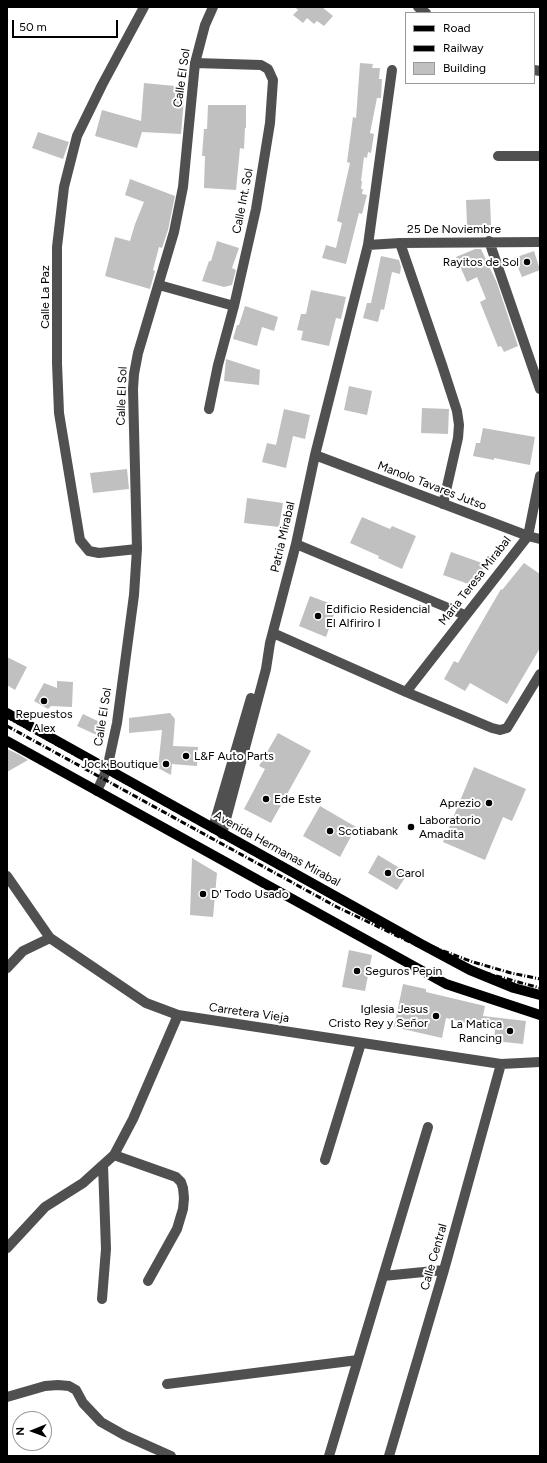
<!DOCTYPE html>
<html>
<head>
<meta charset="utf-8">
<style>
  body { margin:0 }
  #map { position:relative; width:547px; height:1463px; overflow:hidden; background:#fff; font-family:Figtree,sans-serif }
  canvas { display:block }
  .frame { position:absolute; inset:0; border:8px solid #000; pointer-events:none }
  .legend { position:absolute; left:405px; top:12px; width:130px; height:72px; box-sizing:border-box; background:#fff; border:1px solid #999; margin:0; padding:5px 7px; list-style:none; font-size:12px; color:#000 }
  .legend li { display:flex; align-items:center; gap:8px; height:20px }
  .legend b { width:20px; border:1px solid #999 }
  .north { position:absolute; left:12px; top:1411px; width:40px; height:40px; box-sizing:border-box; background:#fff; border:1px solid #999; border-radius:50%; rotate:269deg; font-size:11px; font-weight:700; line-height:16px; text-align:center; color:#000 }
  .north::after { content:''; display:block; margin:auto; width:14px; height:18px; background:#000; clip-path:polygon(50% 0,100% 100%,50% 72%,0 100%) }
  .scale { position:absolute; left:12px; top:20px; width:106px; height:18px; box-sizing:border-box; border:2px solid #000; border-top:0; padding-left:5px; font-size:12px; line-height:14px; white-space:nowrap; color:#000; -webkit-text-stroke:3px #fff; paint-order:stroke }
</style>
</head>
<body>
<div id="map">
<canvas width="547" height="1463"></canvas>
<div class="frame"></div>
<ul class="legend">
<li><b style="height:5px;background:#000"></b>Road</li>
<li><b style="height:5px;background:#000"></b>Railway</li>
<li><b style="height:11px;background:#c0c0c0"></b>Building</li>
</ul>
<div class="north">N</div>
<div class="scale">50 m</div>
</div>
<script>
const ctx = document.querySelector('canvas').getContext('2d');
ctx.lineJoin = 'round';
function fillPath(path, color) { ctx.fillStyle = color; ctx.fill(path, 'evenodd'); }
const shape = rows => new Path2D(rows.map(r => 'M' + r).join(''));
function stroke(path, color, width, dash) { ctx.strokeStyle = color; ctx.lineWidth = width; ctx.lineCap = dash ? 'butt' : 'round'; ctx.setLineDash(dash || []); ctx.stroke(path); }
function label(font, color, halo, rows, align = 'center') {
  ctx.font = font + ' Figtree,sans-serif'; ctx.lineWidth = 4; ctx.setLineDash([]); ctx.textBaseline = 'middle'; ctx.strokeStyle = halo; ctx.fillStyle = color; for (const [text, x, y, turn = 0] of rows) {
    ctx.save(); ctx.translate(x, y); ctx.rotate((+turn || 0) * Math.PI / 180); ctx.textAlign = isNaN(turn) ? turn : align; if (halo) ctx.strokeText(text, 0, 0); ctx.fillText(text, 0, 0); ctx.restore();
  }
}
const building = shape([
  [295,7,322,7,333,16,324,26,317,21,314,24,307,18,303,23,293,15,298,10],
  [360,63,373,64,372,68,380,68,379,79,382,79,381,98,377,98,370,133,374,134,371,153,368,152,367,158,364,157,361,181,362,181,361,189,363,189,362,194,367,195,362,214,359,213,346,264,322,258,326,245,336,248,342,223,337,221,350,163,347,162,353,117,356,118],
  [144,83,185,87,181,134,142,132,137,148,95,136,102,110,141,121],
  [208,105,246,105,246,128,245,128,244,149,240,148,236,190,204,188,205,156,202,156,204,129,207,129],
  [38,132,69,142,63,159,32,148],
  [130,179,175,196,168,230,162,248,159,247,153,270,155,271,150,289,105,276,115,237,130,241,135,224,144,202,125,195],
  [490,199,491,225,467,225,466,200],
  [217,241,239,248,232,268,236,270,232,285,224,287,202,281,209,261,211,261],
  [475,249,481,249,497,283,518,346,504,352,501,346,498,347,480,302,486,299,477,277,467,282,456,257],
  [534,251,540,270,522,277,514,258],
  [381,256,399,260,401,267,400,274,392,272,384,310,381,309,378,322,363,318,367,303,371,303],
  [311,290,346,297,341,319,336,318,329,346,301,340,303,331,297,330,301,314,306,314],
  [245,306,278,317,274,331,262,327,257,346,233,339,237,325,239,325],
  [226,359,260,370,259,385,224,381],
  [349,386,372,391,367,415,344,410],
  [422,408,449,409,448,434,421,433],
  [284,409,310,415,305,439,293,436,286,468,262,462,267,443,276,445],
  [483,428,535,437,530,465,494,458,494,460,473,456,476,443,480,443],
  [127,469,129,489,93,493,90,473],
  [247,498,283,503,279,527,244,523],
  [362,517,390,529,392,526,416,536,402,569,378,558,379,556,350,543],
  [451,552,485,564,477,587,443,575],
  [524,563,540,574,540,648,507,704,470,683,465,691,444,679,454,661,458,663,501,589,502,590],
  [310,596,337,606,326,637,299,626],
  [7,657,27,667,15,690,7,685],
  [57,681,73,682,72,707,51,706,48,709,34,701,44,683,57,688],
  [170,713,175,719,173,746,198,747,197,766,172,764,171,775,158,768,162,730,129,733,129,718],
  [83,714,106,725,101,737,77,726],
  [278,733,311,751,271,823,244,809,265,769,259,766],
  [7,749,18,754,28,760,7,772],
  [474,767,526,789,512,821,503,817,485,860,443,842],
  [320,806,356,827,340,857,303,836],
  [378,855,408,873,397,890,368,873],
  [192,858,217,873,213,917,190,915],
  [349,950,372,955,365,991,342,987],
  [403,984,426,989,426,992,485,1006,483,1016,526,1021,523,1044,494,1041,495,1030,446,1018,442,1038,394,1027]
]);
const minor = shape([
  [418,7,426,13],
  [195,63,261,65,268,69,273,80,270,123,256,209,234,306,218,365,209,409],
  [534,70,540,71],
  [498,156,540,156],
  [489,241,540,389],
  [400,243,442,365,457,411,459,425,458,438,443,504],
  [368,245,400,243,540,242],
  [159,285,234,306],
  [315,455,528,536,540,539],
  [296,544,465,615],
  [137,549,99,553,89,551,80,540,59,413,57,363,57,247,64,187,77,136,102,85,144,7],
  [273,633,406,692,492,728,500,730,507,728,540,674],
  [406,692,528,536,540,476],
  [97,791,107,769,117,723,134,595,137,549,133,389,134,374,138,353,174,232,183,187,195,63,205,25,213,7],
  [213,828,251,698],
  [222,834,266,669,270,643,296,544,315,455,368,245,392,70],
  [7,876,50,938,146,1003,178,1015,501,1064,540,1062],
  [7,968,23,951,50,938],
  [114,1155,176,1177,181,1182,183,1188,184,1198,183,1209,177,1229,148,1281],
  [325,1160,361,1043],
  [7,1248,45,1207,83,1183,114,1155,133,1119,178,1015],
  [383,1276,444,1270],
  [102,1299,106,1249,103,1165],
  [167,1384,358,1360],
  [7,1397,45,1386,58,1385,69,1386,76,1390,83,1403,101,1422,124,1435,171,1456],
  [329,1456,428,1127],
  [389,1456,444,1270,501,1064]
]);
const major = shape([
  [7,713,423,945,470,970,514,988,540,995],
  [7,741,446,984,540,1015]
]);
const rail = shape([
  [7,717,340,902,438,949,473,962,511,973,540,979],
  [7,726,337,907,437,955,482,972,540,988]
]);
const markers = [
  [527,262,4,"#000"],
  [318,616,4,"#000"],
  [44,701,4,"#000"],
  [186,756,4,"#000"],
  [166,764,4,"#000"],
  [266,799,4,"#000"],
  [489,803,4,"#000"],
  [411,827,4,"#000"],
  [330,831,4,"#000"],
  [388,873,4,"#000"],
  [203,894,4,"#000"],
  [357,971,4,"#000"],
  [436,1016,4,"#000"],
  [510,1031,4,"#000"]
];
const streetNames = [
  ["Calle El Sol",182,78,-82],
  ["Calle Int. Sol",243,201,-79],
  ["25 De Noviembre",454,229],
  ["Calle La Paz",45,297,-90],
  ["Calle El Sol",122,396,-88],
  ["Manolo Tavares Jutso",432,486,21],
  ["Patria Mirabal",283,537,-77],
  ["Maria Teresa Mirabal",475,581,-52],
  ["Calle El Sol",103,717,-81],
  ["Avenida Hermanas Mirabal",277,849,29],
  ["Carretera Vieja",249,1013,8],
  ["Calle Central",434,1257,-74]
];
const poiNames = [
  ["Rayitos de Sol",519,262,"right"],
  ["Edificio Residencial",326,609],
  ["El Alfiriro I",326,623],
  ["Repuestos",44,714,"center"],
  ["Alex",44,728,"center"],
  ["L&F Auto Parts",194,756],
  ["Jock Boutique",158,764,"right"],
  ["Ede Este",274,799],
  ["Aprezio",481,803,"right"],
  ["Laboratorio",419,820],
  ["Amadita",419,834],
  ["Scotiabank",338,831],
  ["Carol",396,873],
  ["D' Todo Usado",211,894],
  ["Seguros Pepin",365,971],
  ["Iglesia Jesus",428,1009,"right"],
  ["Cristo Rey y Señor",428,1023,"right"],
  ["La Matica",502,1024,"right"],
  ["Rancing",502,1038,"right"]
];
fillPath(building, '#c0c0c0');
stroke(minor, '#505050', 10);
stroke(major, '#000', 10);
stroke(rail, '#000', 3, [6, 2, 1, 2]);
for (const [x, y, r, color] of markers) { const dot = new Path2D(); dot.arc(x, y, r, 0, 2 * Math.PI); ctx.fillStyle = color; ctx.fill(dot); stroke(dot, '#fff', 1.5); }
label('12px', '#000', '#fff', streetNames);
label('12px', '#000', '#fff', poiNames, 'left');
</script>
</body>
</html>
